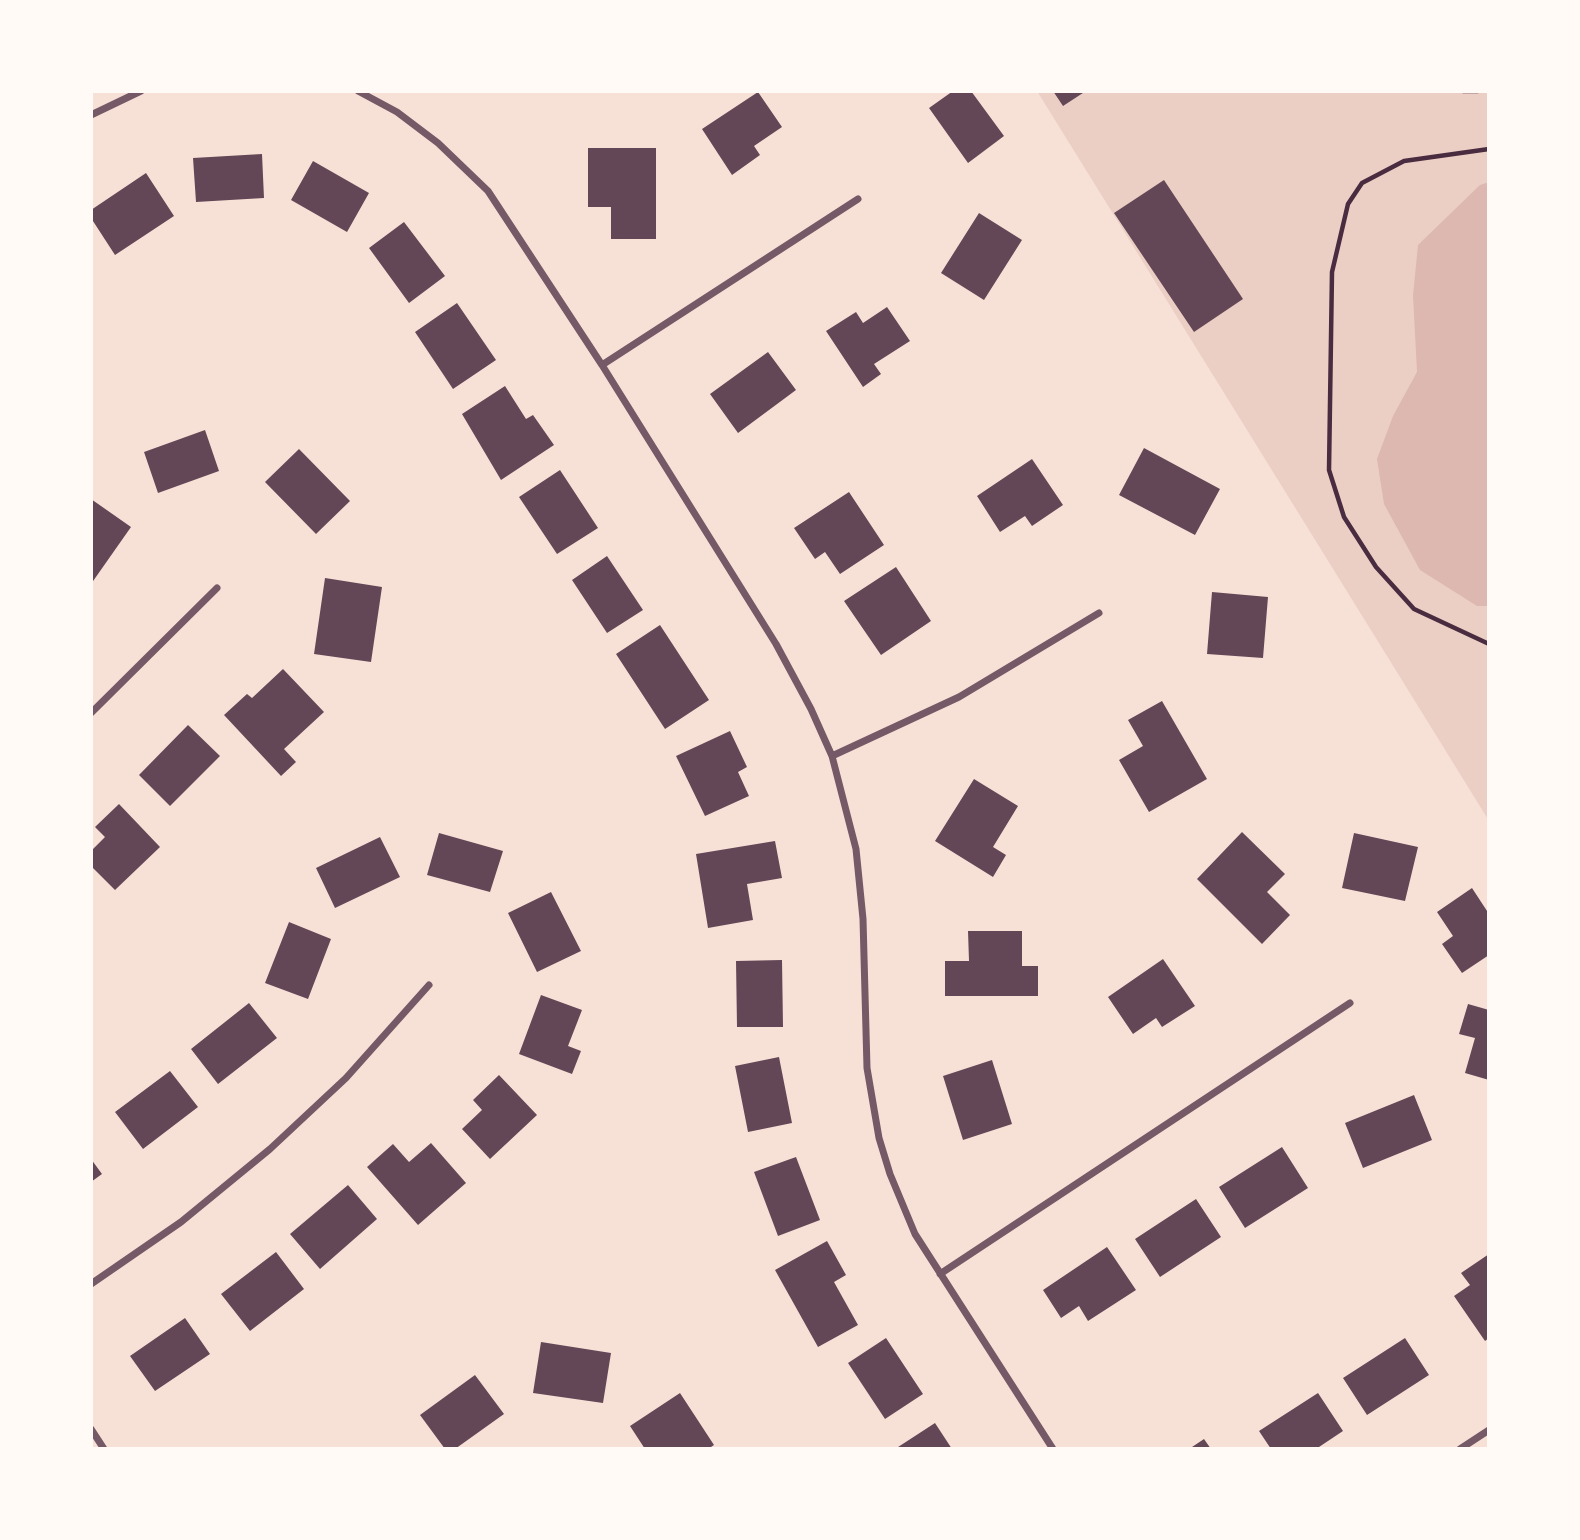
<!DOCTYPE html>
<html>
<head>
<meta charset="utf-8">
<style>
  body { margin:0 }
  #map { position:relative; width:1580px; height:1540px; overflow:hidden; background:#f7e1d7; font-family:"Source Sans 3",sans-serif }
  canvas { display:block }
  .frame { position:absolute; inset:0; border:93px solid #fffaf5; pointer-events:none }
</style>
</head>
<body>
<div id="map">
<canvas width="1580" height="1540"></canvas>
<div class="frame"></div>
</div>
<script>
const ctx = document.querySelector('canvas').getContext('2d');
ctx.lineJoin = 'round';
function fillPath(path, color) { ctx.fillStyle = color; ctx.fill(path, 'evenodd'); }
const shape = rows => new Path2D(rows.map(r => 'M' + r).join(''));
function stroke(path, color, width, dash) { ctx.strokeStyle = color; ctx.lineWidth = width; ctx.lineCap = dash ? 'butt' : 'round'; ctx.setLineDash(dash || []); ctx.stroke(path); }
const green = shape([
  [1037,91,1489,91,1489,821,1426,719]
]);
const water = shape([
  [1489,182,1489,606,1477,606,1420,570,1384,504,1377,459,1393,416,1417,372,1413,295,1418,245,1480,185]
]);
const building = shape([
  [953,91,971,91,1004,136,968,163,929,108],
  [1053,91,1086,91,1063,106],
  [758,92,782,127,754,146,760,155,732,175,702,129],
  [588,148,656,148,656,239,611,239,611,207,588,207],
  [262,154,264,198,196,202,193,158],
  [313,161,369,193,347,232,291,200],
  [146,173,174,216,115,255,91,218,91,210],
  [1164,180,1243,299,1194,332,1114,213],
  [979,213,1022,240,984,300,941,273],
  [404,222,445,276,409,303,369,248],
  [457,303,496,360,453,389,415,332],
  [887,307,910,341,874,364,881,374,863,387,826,331,856,312,863,323],
  [768,352,796,390,738,433,710,394],
  [505,386,526,419,533,415,554,445,501,480,462,414],
  [205,430,219,471,158,493,144,452],
  [1144,448,1220,489,1195,535,1119,495],
  [299,449,350,501,316,534,265,482],
  [1032,459,1063,505,1032,526,1025,516,1000,532,977,496],
  [560,470,598,528,557,554,519,497],
  [849,492,884,545,840,574,825,552,815,559,794,528],
  [91,499,131,527,91,584],
  [607,556,643,610,607,633,572,580],
  [896,567,931,621,881,655,844,601],
  [325,578,382,587,371,662,314,654],
  [1212,592,1268,597,1263,658,1207,654],
  [660,625,709,700,665,729,616,654],
  [283,669,324,712,284,749,296,762,281,776,224,715,247,694,252,698],
  [1162,701,1207,779,1149,812,1119,760,1143,746,1128,720],
  [188,725,220,756,170,806,139,775],
  [730,731,747,767,738,772,749,796,705,816,676,756],
  [974,779,1018,806,993,847,1006,855,993,877,935,841],
  [119,804,160,847,115,890,91,866,91,851,105,837,95,827],
  [1242,832,1285,874,1267,892,1290,915,1262,944,1197,879],
  [439,833,503,851,490,892,427,875],
  [1354,833,1418,847,1405,901,1342,888],
  [380,837,400,877,335,908,316,868],
  [775,841,782,878,747,884,753,920,708,928,696,854],
  [1472,888,1489,914,1489,955,1462,973,1442,944,1453,936,1437,912],
  [551,892,581,951,537,972,508,913],
  [289,922,331,939,308,999,265,983],
  [968,931,1022,931,1022,966,1038,966,1038,996,945,996,945,961,969,961],
  [1163,959,1195,1006,1162,1027,1156,1018,1133,1034,1108,997],
  [782,960,783,1027,737,1027,736,961],
  [541,995,582,1010,568,1046,581,1051,572,1074,519,1054],
  [249,1003,277,1038,218,1084,191,1049],
  [1468,1004,1489,1010,1489,1080,1465,1073,1475,1038,1459,1034],
  [779,1057,792,1123,748,1132,735,1066],
  [992,1060,1012,1124,963,1140,943,1076],
  [170,1071,198,1107,143,1149,115,1112],
  [499,1075,537,1115,490,1159,462,1129,482,1110,473,1100],
  [1414,1095,1432,1140,1363,1168,1345,1123],
  [431,1143,466,1183,418,1225,367,1167,393,1144,409,1162],
  [1282,1147,1308,1188,1245,1228,1219,1187],
  [796,1157,820,1220,778,1236,754,1172],
  [91,1159,102,1174,91,1182],
  [348,1185,377,1219,320,1269,290,1234],
  [1196,1199,1221,1237,1160,1277,1135,1239],
  [827,1241,846,1275,834,1282,858,1325,818,1347,775,1270],
  [1107,1247,1136,1290,1088,1321,1079,1306,1061,1318,1043,1290],
  [276,1252,304,1289,250,1331,221,1294],
  [1489,1254,1489,1338,1485,1341,1454,1296,1470,1285,1461,1273],
  [185,1318,210,1354,155,1391,130,1356],
  [886,1338,923,1394,885,1419,848,1363],
  [1405,1338,1429,1375,1367,1415,1343,1378],
  [541,1342,611,1353,603,1403,533,1393],
  [475,1375,504,1414,455,1449,445,1449,420,1415],
  [680,1393,714,1445,708,1449,645,1449,630,1426],
  [1318,1393,1343,1431,1316,1449,1271,1449,1259,1431],
  [935,1423,952,1449,895,1449],
  [1204,1439,1211,1449,1189,1449]
]);
const path = shape([
  [1463,91,1478,91],
  [1489,149,1404,161,1362,183,1348,204,1332,272,1329,470,1344,517,1376,567,1414,609,1489,644]
]);
const minor = shape([
  [358,91,397,112,438,143,488,191,602,365,776,644,811,709,832,756,856,849,863,919,867,1068,879,1138,890,1174,915,1234,1053,1449],
  [91,115,141,91],
  [602,365,858,199],
  [91,713,217,588],
  [832,756,959,697,1099,613],
  [940,1274,1350,1003],
  [91,1284,181,1222,270,1149,346,1078,429,985],
  [91,1429,104,1449],
  [1460,1449,1489,1430]
]);
fillPath(green, '#ebcfc5');
fillPath(water, '#dcb8b0');
fillPath(building, '#644757');
stroke(path, '#4a2c40', 4.5);
stroke(minor, '#755966', 7);
</script>
</body>
</html>
